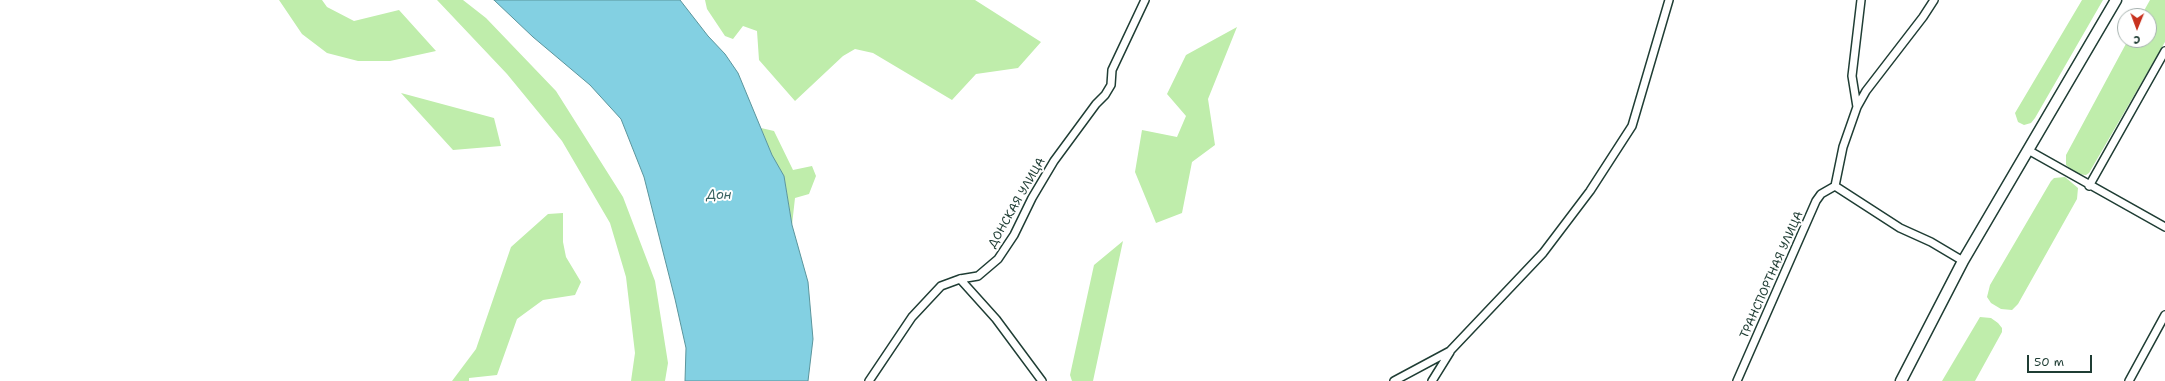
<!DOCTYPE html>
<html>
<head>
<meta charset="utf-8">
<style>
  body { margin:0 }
  #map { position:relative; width:2165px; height:381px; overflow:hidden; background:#fff; font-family:"Shantell Sans",sans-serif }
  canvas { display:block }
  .north { position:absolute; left:2117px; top:8px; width:40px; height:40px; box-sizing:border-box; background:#fff; border:1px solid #a5b1ae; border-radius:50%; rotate:181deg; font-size:11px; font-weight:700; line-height:16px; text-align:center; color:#1f3d34 }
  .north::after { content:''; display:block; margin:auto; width:14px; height:18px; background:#c8321e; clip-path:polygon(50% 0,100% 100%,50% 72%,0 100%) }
  .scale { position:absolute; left:2027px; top:355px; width:65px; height:18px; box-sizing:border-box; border:2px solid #1f3d34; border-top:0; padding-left:5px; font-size:12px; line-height:14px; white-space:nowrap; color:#1f3d34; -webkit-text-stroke:3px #fff; paint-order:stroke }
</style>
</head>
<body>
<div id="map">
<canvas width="2165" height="381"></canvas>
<div class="north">С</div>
<div class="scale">50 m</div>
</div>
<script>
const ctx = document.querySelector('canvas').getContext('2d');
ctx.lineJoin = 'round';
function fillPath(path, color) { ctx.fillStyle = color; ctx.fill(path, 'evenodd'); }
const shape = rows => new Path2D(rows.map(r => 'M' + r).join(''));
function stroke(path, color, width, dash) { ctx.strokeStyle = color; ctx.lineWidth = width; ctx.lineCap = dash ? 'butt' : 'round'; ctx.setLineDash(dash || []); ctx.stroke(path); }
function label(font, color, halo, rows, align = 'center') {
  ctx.font = font + ' "Shantell Sans",sans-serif'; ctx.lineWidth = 4; ctx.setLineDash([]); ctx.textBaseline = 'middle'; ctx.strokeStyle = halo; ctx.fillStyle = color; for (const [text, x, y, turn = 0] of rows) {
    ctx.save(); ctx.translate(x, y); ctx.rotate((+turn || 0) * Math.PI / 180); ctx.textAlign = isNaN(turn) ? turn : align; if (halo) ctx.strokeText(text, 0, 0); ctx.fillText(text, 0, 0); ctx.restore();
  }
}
const green = shape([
  [279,0,322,0,327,7,354,21,399,10,436,51,390,61,358,61,327,53,302,34],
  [437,0,463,0,486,18,556,91,623,197,655,281,668,363,665,381,631,381,635,353,626,277,610,223,562,141,507,74],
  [705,0,975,0,1041,42,1018,68,976,74,952,100,873,53,855,49,843,56,795,101,759,60,757,31,743,26,733,39,725,36,707,9],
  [2082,0,2103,0,2035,118,2031,123,2024,125,2018,122,2015,113],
  [2150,0,2165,0,2165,42,2089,173,2086,175,2077,174,2066,165,2066,155,2128,40,2149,40,2149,16,2141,16],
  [1237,27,1208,99,1215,145,1192,162,1182,213,1156,223,1135,172,1142,130,1177,137,1186,116,1167,94,1186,55],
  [401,93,494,118,501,146,453,150],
  [761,128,774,131,793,170,812,166,816,176,809,194,795,198,792,225,784,176,772,156],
  [2065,177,2078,188,2077,199,2018,304,2012,310,2001,309,1991,303,1987,297,1990,285,2051,181,2054,178],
  [563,213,563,242,566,257,581,282,575,295,543,300,517,319,497,375,469,378,469,381,452,381,476,349,511,247,548,214],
  [1123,241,1093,381,1072,381,1070,375,1094,265],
  [1980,317,1991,318,1998,323,2002,328,2002,332,1975,381,1942,381]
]);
const water = shape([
  [494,0,680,0,708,36,725,54,738,73,772,155,784,176,792,225,808,282,813,339,808,381,685,381,686,348,675,299,644,177,621,119,590,85,533,37,494,0]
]);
const street = shape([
  [1857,107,1852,76,1861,0],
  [2028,150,2165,227],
  [1835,186,1843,147,1857,107,1866,91,1923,17,1934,0],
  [1835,186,1900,228,1931,242,1963,261],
  [2089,186,2165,51],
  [960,279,996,319,1042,381],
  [869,381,912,317,941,286,960,279,978,276,998,259,1014,235,1032,198,1054,161,1096,104,1105,95,1111,85,1112,70,1145,0],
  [1394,381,1450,351,1543,253,1590,191,1632,126,1669,0],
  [1432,381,1450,352],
  [1737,381,1816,201,1821,194,1835,186],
  [2129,381,2165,315]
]);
const secondary = shape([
  [1901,381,1963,261,2116,0]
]);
const streetNames = [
  ["ДОНСКАЯ УЛИЦА",1017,203,-60],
  ["ТРАНСПОРТНАЯ УЛИЦА",1772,275,-66]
];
const waterNames = [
  ["Дон",719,196]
];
fillPath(green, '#bfedab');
fillPath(water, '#83d0e2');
stroke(water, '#5b959c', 1);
stroke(street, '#1f3d34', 10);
stroke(secondary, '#1f3d34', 13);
stroke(street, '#fff', 7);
stroke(secondary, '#fff', 10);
label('12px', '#1f3d34', '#fff', streetNames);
label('italic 13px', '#386260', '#fff', waterNames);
</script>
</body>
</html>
